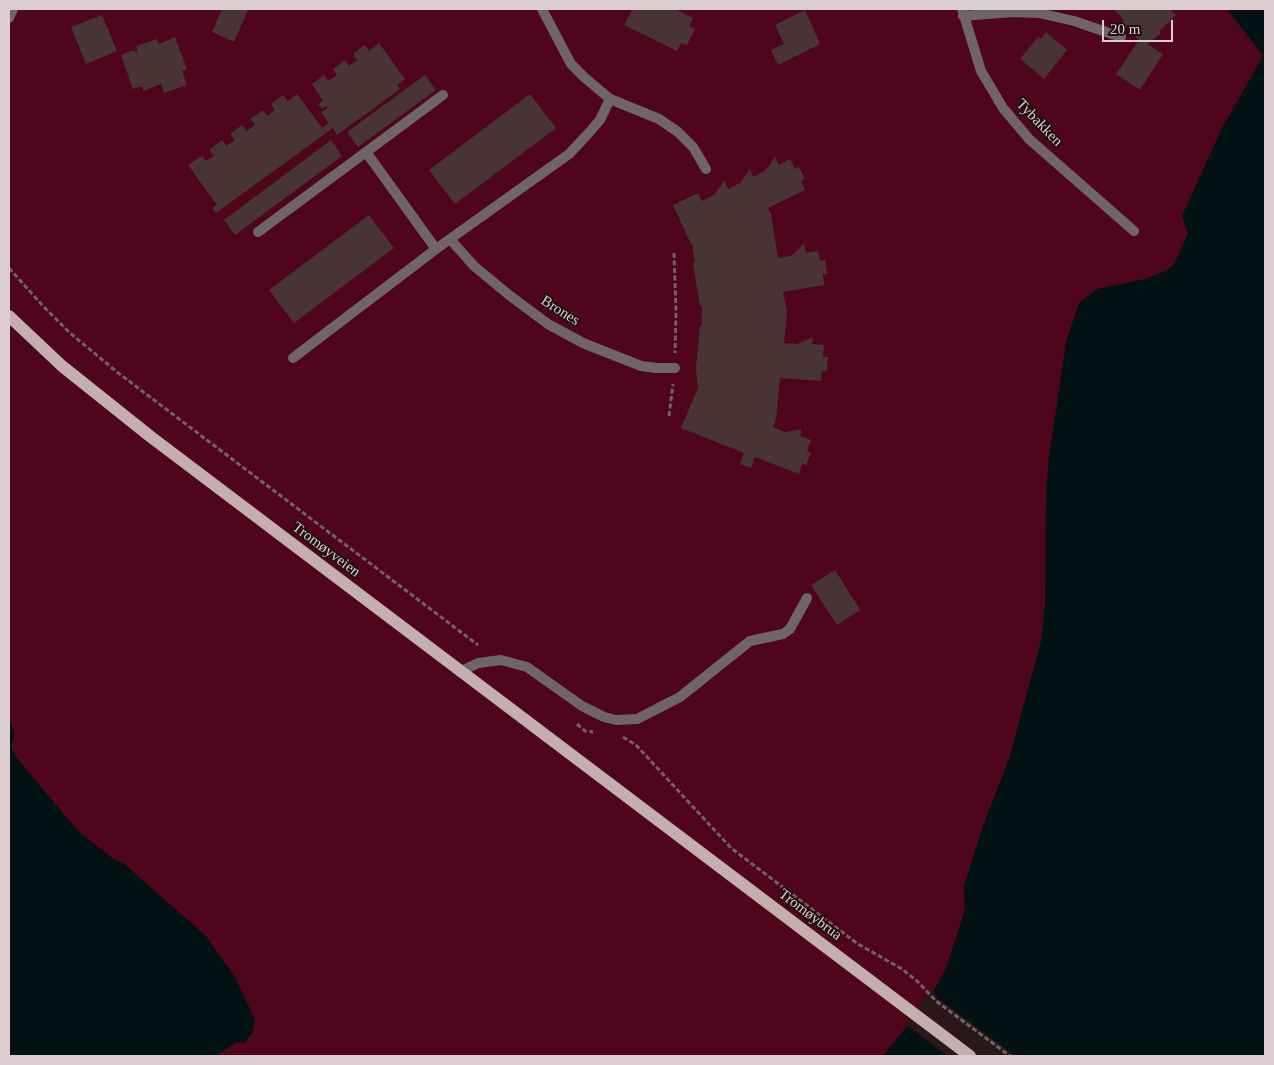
<!DOCTYPE html>
<html>
<head>
<meta charset="utf-8">
<style>
  body { margin:0 }
  #map { position:relative; width:1274px; height:1065px; overflow:hidden; background:#2a171a; font-family:"Times New Roman",serif }
  canvas { display:block }
  .frame { position:absolute; inset:0; border:10px solid #dcced0; pointer-events:none }
  .scale { position:absolute; left:1102px; top:20px; width:71px; height:22px; box-sizing:border-box; border:2px solid #dcced0; border-top:0; padding-left:6px; font-size:15px; line-height:18px; white-space:nowrap; color:#dcced0; -webkit-text-stroke:4px #200e11; paint-order:stroke }
</style>
</head>
<body>
<div id="map">
<canvas width="1274" height="1065"></canvas>
<div class="frame"></div>
<div class="scale">20 m</div>
</div>
<script>
const ctx = document.querySelector('canvas').getContext('2d');
ctx.lineJoin = 'round';
function fillPath(path, color) { ctx.fillStyle = color; ctx.fill(path, 'evenodd'); }
const shape = rows => new Path2D(rows.map(r => 'M' + r).join(''));
function stroke(path, color, width, dash) { ctx.strokeStyle = color; ctx.lineWidth = width; ctx.lineCap = dash ? 'butt' : 'round'; ctx.setLineDash(dash || []); ctx.stroke(path); }
function label(font, color, halo, rows, align = 'center') {
  ctx.font = font + ' "Times New Roman",serif'; ctx.lineWidth = 4; ctx.setLineDash([]); ctx.textBaseline = 'middle'; ctx.strokeStyle = halo; ctx.fillStyle = color; for (const [text, x, y, turn = 0] of rows) {
    ctx.save(); ctx.translate(x, y); ctx.rotate((+turn || 0) * Math.PI / 180); ctx.textAlign = isNaN(turn) ? turn : align; if (halo) ctx.strokeText(text, 0, 0); ctx.fillText(text, 0, 0); ctx.restore();
  }
}
const green = shape([
  [9,9,1227,9,1263,56,1221,130,1188,234,1174,264,1165,271,1145,279,1097,289,1079,304,1066,342,1041,641,1010,756,983,826,964,886,965,910,946,968,931,996,883,1056,215,1056,237,1042,236,979,206,936,123,863,112,858,77,830,16,757,11,747,14,736,12,726,9,719]
]);
const water = shape([
  [1227,9,1265,9,1265,1056,883,1056,931,996,946,968,965,910,964,886,983,826,1010,756,1041,641,1045,607,1046,491,1049,458,1066,342,1079,303,1097,289,1145,279,1165,271,1174,264,1188,234,1182,216,1221,130,1263,56],
  [9,719,12,726,14,736,11,747,16,757,77,830,112,858,123,863,206,936,236,979,255,1020,253,1031,245,1043,237,1042,215,1056,9,1056]
]);
const pier = shape([
  [931,990,939,999,1015,1056,948,1056,905,1024]
]);
const building = shape([
  [222,9,248,10,234,42,212,32],
  [633,9,675,9,693,18,689,26,695,29,687,45,681,43,677,51,624,25],
  [1114,9,1170,9,1176,15,1160,31,1160,34,1147,44,1163,54,1140,90,1116,74,1139,40,1121,22,1124,20],
  [805,10,820,44,778,65,771,50,784,44,775,25],
  [102,15,117,51,86,64,71,27],
  [1046,32,1067,50,1044,79,1020,59,1038,37,1041,39],
  [175,37,187,69,182,71,187,85,164,93,161,84,143,91,142,86,133,89,121,55,134,50,135,52,138,51,136,46,157,39,159,44],
  [379,43,405,79,397,85,400,89,337,135,333,128,216,213,212,208,217,205,188,165,202,156,206,161,214,156,209,150,222,140,226,146,235,140,230,134,242,125,247,131,255,125,250,119,263,110,267,116,275,110,271,104,283,95,288,101,297,94,322,128,329,123,321,112,328,108,326,106,322,109,318,104,323,101,312,84,324,75,328,81,337,75,333,69,345,60,349,66,357,60,353,54,365,45,369,51],
  [425,75,436,90,358,147,347,132],
  [530,94,556,128,455,204,429,170],
  [331,140,342,156,235,235,224,220],
  [775,157,779,165,790,159,795,169,799,167,805,179,801,181,805,190,768,208,771,214,778,258,791,256,804,244,806,253,818,251,820,261,825,260,827,274,823,274,824,285,783,292,787,312,784,343,797,344,813,337,812,344,824,345,823,357,828,357,827,371,822,371,821,381,780,378,776,419,773,427,785,432,802,429,800,436,811,440,807,451,811,453,806,465,802,464,799,474,755,457,751,468,740,464,744,453,681,428,698,388,696,369,700,325,702,326,702,306,700,306,693,263,695,263,692,243,691,244,673,205,698,193,702,201,714,195,724,181,728,189,740,183,750,169,753,177,765,171],
  [369,215,394,248,294,323,269,290],
  [835,570,860,610,837,625,811,585]
]);
const path = shape([
  [674,253,676,312,675,353],
  [9,268,43,306,70,333,117,372,478,645],
  [669,416,673,384],
  [577,724,585,731,593,732],
  [623,737,636,745,731,848,858,944,902,969,917,981,936,1001,1010,1056]
]);
const service = shape([
  [258,232,443,95]
]);
const minor = shape([
  [542,9,571,64,584,77,610,99,659,119,678,132,693,147,706,169],
  [962,9,981,71,1003,108,1029,139,1134,231],
  [963,16,1013,12,1039,13,1074,21,1121,37],
  [9,18,13,9],
  [366,152,436,249],
  [450,239,474,266,509,295,548,324,583,343,641,366,656,368,675,368],
  [293,358,436,249,569,154,586,136,600,120,610,99],
  [460,672,478,663,501,660,527,667,582,706,604,717,616,720,637,719,680,697,750,641,783,634,790,629,807,598]
]);
const primary = shape([
  [9,316,62,366,151,437,970,1056]
]);
const streetNames = [
  ["Tybakken",1039,123,46],
  ["Brones",560,311,32],
  ["Tromøyveien",326,550,37],
  ["Tromøybrua",810,915,37]
];
fillPath(green, '#4f061c');
fillPath(water, '#021113');
fillPath(pier, '#2a171a');
fillPath(building, '#483336');
stroke(path, '#726163', 3, [5, 2.5]);
stroke(service, '#706566', 10);
stroke(minor, '#706566', 10);
stroke(primary, '#c5aeb1', 12);
label('15px', '#dcced0', '#200e11', streetNames);
</script>
</body>
</html>
